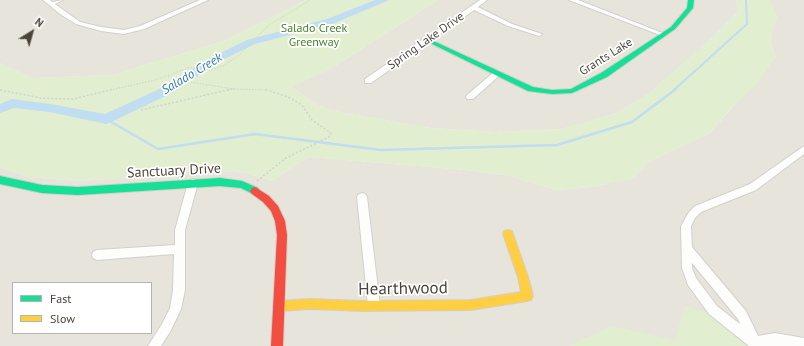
<!DOCTYPE html>
<html>
<head>
<meta charset="utf-8">
<style>
  body { margin:0 }
  #map { position:relative; width:804px; height:346px; overflow:hidden; background:#f4f2ee; font-family:"PT Sans",sans-serif }
  canvas { display:block }
  .legend { position:absolute; left:12px; top:282px; width:140px; height:52px; box-sizing:border-box; background:#fff; border:1px solid #b7b4b0; margin:0; padding:5px 7px; list-style:none; font-size:12px; color:#4b4439 }
  .legend li { display:flex; align-items:center; gap:8px; height:20px }
  .legend b { width:20px; border:1px solid #b7b4b0 }
  .north { position:absolute; left:12px; top:12px; width:40px; height:40px; -webkit-text-stroke:3px #fff; paint-order:stroke; rotate:37deg; font-size:11px; font-weight:700; line-height:16px; text-align:center; color:#4b4439 }
  .north::after { content:''; display:block; margin:auto; width:14px; height:18px; background:#4b4439; clip-path:polygon(50% 0,100% 100%,50% 72%,0 100%) }
</style>
</head>
<body>
<div id="map">
<canvas width="804" height="346"></canvas>
<ul class="legend">
<li><b style="height:5px;background:#16e098"></b>Fast</li>
<li><b style="height:5px;background:#ffcf43"></b>Slow</li>
</ul>
<div class="north">N</div>
</div>
<script>
const ctx = document.querySelector('canvas').getContext('2d');
ctx.lineJoin = 'round';
function fillPath(path, color) { ctx.fillStyle = color; ctx.fill(path, 'evenodd'); }
const shape = rows => new Path2D(rows.map(r => 'M' + r).join(''));
function stroke(path, color, width, dash) { ctx.strokeStyle = color; ctx.lineWidth = width; ctx.lineCap = dash ? 'butt' : 'round'; ctx.setLineDash(dash || []); ctx.stroke(path); }
function label(font, color, halo, rows, align = 'center') {
  ctx.font = font + ' "PT Sans",sans-serif'; ctx.lineWidth = 3.5; ctx.setLineDash([]); ctx.textBaseline = 'middle'; ctx.strokeStyle = halo; ctx.fillStyle = color; for (const [text, x, y, turn = 0] of rows) {
    ctx.save(); ctx.translate(x, y); ctx.rotate((+turn || 0) * Math.PI / 180); ctx.textAlign = isNaN(turn) ? turn : align; if (halo) ctx.strokeText(text, 0, 0); ctx.fillText(text, 0, 0); ctx.restore();
  }
}
const residential = shape([
  [0,0,306,0,226,40,113,75,32,78,0,63],
  [438,0,736,0,738,11,707,42,650,93,615,114,562,129,495,132,430,128,345,113,319,106,291,87,335,66],
  [770,0,804,0,804,346,0,346,0,167,27,177,79,181,221,171,247,173,272,181,308,157,466,170,510,176,556,190,591,187,634,178,648,162,710,133,776,57,771,41,772,29,777,18],
  [13,283,151,283,151,333,13,333]
]);
const green = shape([
  [306,0,438,0,335,66,291,87,319,106,345,113,430,128,495,132,562,129,615,114,650,93,707,42,738,11,736,0,770,0,778,18,772,29,771,41,776,57,757,84,730,109,710,133,648,162,634,178,591,187,556,190,510,176,466,170,308,157,272,181,247,173,221,171,79,181,27,177,0,167,0,63,32,78,113,75,226,40],
  [685,306,713,315,786,345,794,346,568,346,611,326,675,340]
]);
const streamFar1 = shape([
  [674,90,747,24,746,0]
]);
const stream = shape([
  [106,119,158,149,255,134,381,150,557,145,632,122,676,89]
]);
const river = shape([
  [375,0,389,0,335,23,255,44,220,61,172,93,111,122,106,124,50,112,14,108,0,113,0,104,12,99,50,104,105,114,164,87,212,57,247,40,327,19,375,0]
]);
const pathFar1 = shape([
  [168,76,183,81,234,89],
  [0,90,2,90],
  [110,90,155,80,188,68,196,67,210,70,223,66,237,57,269,25,310,0],
  [228,90,234,89,267,90]
]);
const path = shape([
  [0,90,41,98,73,99,114,89],
  [141,110,232,89],
  [257,181,286,158,329,137,331,133,312,120,302,105,288,97,264,89]
]);
const street = shape([
  [43,0,50,0,52,2,63,0,55,4,80,22,101,27,124,30,140,26,200,0,208,0,144,29,124,34,101,31,76,24,60,14,43,0],
  [480,0,487,0,478,7,512,24,542,34,539,36,508,26,474,10,371,83,365,83,365,79,480,0],
  [569,0,578,0,665,34,660,35,569,0],
  [494,72,497,72,501,74,473,99,467,99,466,97,467,95,494,72],
  [804,146,804,154,756,190,701,212,695,218,691,226,692,247,746,311,758,336,775,333,804,338,804,346,749,346,709,314,688,285,682,268,681,226,689,212,695,206,750,184,804,146],
  [692,263,738,319,740,324,717,306,696,278,692,268,692,263],
  [193,179,196,180,198,183,185,230,185,290,181,309,170,332,161,346,148,346,162,324,170,308,173,290,174,254,97,260,93,258,92,255,93,252,97,250,175,245,175,230,188,183,190,180,193,179],
  [362,193,365,194,367,197,380,306,378,310,374,311,370,310,368,306,357,197,359,194,362,193]
]);
const fast = shape([
  [688,0,694,0,693,8,675,29,607,77,572,93,552,94,528,91,424,40,425,39,429,39,533,87,552,90,571,89,601,73,671,27,687,8,688,0],
  [0,176,42,185,78,187,220,178,242,181,258,188,260,191,258,194,255,195,241,188,220,186,78,195,42,193,0,184,0,176]
]);
const slow = shape([
  [508,230,512,231,513,234,528,277,533,296,531,300,527,301,471,310,362,311,310,309,279,311,275,310,273,306,275,302,279,301,310,299,362,301,471,300,521,292,518,277,503,234,504,231,508,230]
]);
const jam = shape([
  [255,187,269,196,278,206,285,221,287,235,283,346,271,346,277,235,275,221,271,211,263,202,252,194,250,191,252,188,255,187]
]);
const farParknames = [
  ["Salado Creek",314,29],
  ["Greenway",314,43]
];
const farStreetnames = [
  ["Spring Lake Drive",426,41,-35],
  ["Grants Lake",606,57,-32]
];
const farWaternames = [
  ["Salado Creek",192,74,-31]
];
const streetNames = [
  ["Sanctuary Drive",174,171,-3]
];
const nearStreetnames = [
  ["Hearthwood",403,289,-1]
];
fillPath(residential, '#e7e4dc');
fillPath(green, '#e1eecf');
stroke(streamFar1, '#c0ddf1', 2);
stroke(stream, '#c0ddf1', 2.5);
fillPath(river, '#c0ddf1');
stroke(street, '#d2d0cb', 2);
stroke(fast, '#d3cfc5', 2);
stroke(slow, '#d3cfc5', 2);
stroke(jam, '#d3cfc5', 2);
stroke(pathFar1, '#d3d2cc', 1, [1.5, 1.5]);
stroke(path, '#d3d2cc', 1.5, [2, 2]);
fillPath(street, '#fdfdfc');
fillPath(fast, '#16e098');
fillPath(slow, '#ffcf43');
fillPath(jam, '#f24e42');
label('12px', '#4a7f2a', '#fff', farParknames);
label('12px', '#4b4439', '#fff', farStreetnames);
label('italic 13px', '#2e7ab2', '#fff', farWaternames);
label('14px', '#4b4439', '#fff', streetNames);
label('17px', '#4b4439', '#fff', nearStreetnames);
</script>
</body>
</html>
